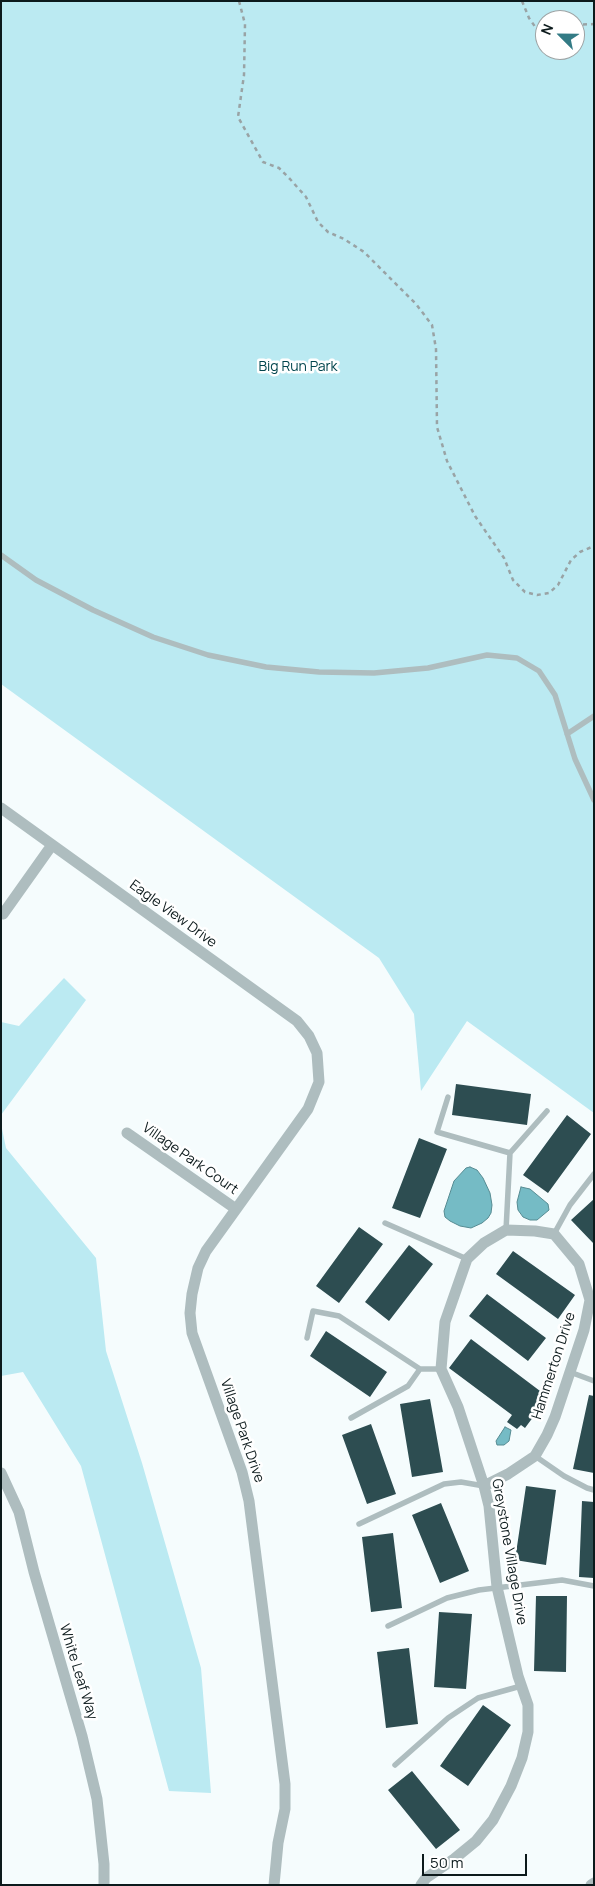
<!DOCTYPE html>
<html>
<head>
<meta charset="utf-8">
<style>
  body { margin:0 }
  #map { position:relative; width:595px; height:1886px; overflow:hidden; background:#f5fcfd; font-family:Manrope,sans-serif }
  canvas { display:block }
  .frame { position:absolute; inset:0; border:2px solid #0c1a1c; pointer-events:none }
  .north { position:absolute; left:535px; top:10px; width:50px; height:50px; box-sizing:border-box; background:#fff; border:1px solid #9ea3a4; border-radius:50%; rotate:293deg; font-size:14px; font-weight:700; line-height:20px; text-align:center; color:#0c1a1c }
  .north::after { content:''; display:block; margin:auto; width:18px; height:22px; background:#337b85; clip-path:polygon(50% 0,100% 100%,50% 72%,0 100%) }
  .scale { position:absolute; left:422px; top:1854px; width:105px; height:22px; box-sizing:border-box; border:2px solid #0c1a1c; border-top:0; padding-left:6px; font-size:15px; line-height:18px; white-space:nowrap; color:#0c1a1c; -webkit-text-stroke:4px #fff; paint-order:stroke }
</style>
</head>
<body>
<div id="map">
<canvas width="595" height="1886"></canvas>
<div class="frame"></div>
<div class="north">N</div>
<div class="scale">50 m</div>
</div>
<script>
const ctx = document.querySelector('canvas').getContext('2d');
ctx.lineJoin = 'round';
function fillPath(path, color) { ctx.fillStyle = color; ctx.fill(path, 'evenodd'); }
const shape = rows => new Path2D(rows.map(r => 'M' + r).join(''));
function stroke(path, color, width, dash) { ctx.strokeStyle = color; ctx.lineWidth = width; ctx.lineCap = dash ? 'butt' : 'round'; ctx.setLineDash(dash || []); ctx.stroke(path); }
function label(font, color, halo, rows, align = 'center') {
  ctx.font = font + ' Manrope,sans-serif'; ctx.lineWidth = 5; ctx.setLineDash([]); ctx.textBaseline = 'middle'; ctx.strokeStyle = halo; ctx.fillStyle = color; for (const [text, x, y, turn = 0] of rows) {
    ctx.save(); ctx.translate(x, y); ctx.rotate((+turn || 0) * Math.PI / 180); ctx.textAlign = isNaN(turn) ? turn : align; if (halo) ctx.strokeText(text, 0, 0); ctx.fillText(text, 0, 0); ctx.restore();
  }
}
const green = shape([
  [1,1,594,1,594,1113,467,1021,421,1091,414,1014,379,958,1,684],
  [545,20,575,20,575,50,545,50],
  [64,978,86,1000,1,1115,1,1022,19,1026],
  [1,1124,6,1148,96,1258,106,1351,142,1463,201,1668,211,1793,169,1791,81,1466,23,1372,1,1376]
]);
const water = shape([
  [470,1167,477,1170,483,1178,490,1193,492,1205,491,1213,488,1218,482,1223,471,1228,460,1226,450,1221,445,1217,444,1211,454,1181,466,1168,470,1167],
  [521,1187,530,1189,548,1204,549,1210,537,1220,530,1220,523,1217,518,1210,517,1202,521,1187],
  [505,1427,511,1430,509,1441,504,1445,497,1445,496,1441,505,1427]
]);
const building = shape([
  [456,1084,531,1094,527,1125,452,1115],
  [567,1115,591,1134,548,1193,523,1175],
  [419,1138,447,1149,420,1218,392,1208],
  [594,1199,594,1244,571,1220],
  [359,1227,383,1244,339,1303,316,1286],
  [409,1245,433,1264,389,1321,365,1302],
  [513,1251,575,1295,558,1319,496,1274],
  [487,1294,546,1338,528,1361,469,1316],
  [326,1331,387,1372,370,1397,310,1356],
  [471,1339,548,1397,525,1428,521,1425,517,1429,507,1422,512,1415,449,1368],
  [589,1395,594,1396,594,1473,573,1469],
  [430,1399,443,1472,412,1477,400,1404],
  [371,1424,396,1494,367,1504,342,1435],
  [526,1486,556,1490,546,1565,515,1560],
  [582,1501,594,1502,594,1578,579,1577],
  [441,1503,469,1571,440,1583,412,1515],
  [393,1533,402,1608,371,1612,362,1537],
  [536,1596,567,1596,566,1672,534,1671],
  [439,1612,472,1614,466,1689,434,1687],
  [409,1648,418,1724,386,1728,377,1652],
  [483,1705,511,1725,468,1786,440,1766],
  [412,1771,460,1830,436,1849,388,1790]
]);
const path = shape([
  [239,1,245,24,244,75,238,117,263,162,279,168,290,179,306,197,318,222,328,232,344,239,364,252,416,304,432,325,436,349,437,427,447,461,475,516,504,558,513,580,525,592,537,595,549,593,558,585,571,560,580,552,594,546],
  [522,1,529,18,536,28,545,31],
  [575,25,594,24]
]);
const service = shape([
  [1,555,36,580,93,610,153,637,208,655,266,667,319,672,374,673,428,668,487,655,517,658,539,671,555,695,575,759,594,800],
  [567,734,594,716],
  [448,1097,437,1132,510,1153],
  [385,1223,467,1259],
  [506,1230,510,1153,547,1111],
  [554,1234,570,1205,594,1174],
  [307,1338,313,1311,339,1316,420,1369,441,1369],
  [570,1372,594,1381],
  [351,1418,408,1386,420,1369],
  [535,1456,564,1476,587,1488,594,1490],
  [359,1524,444,1484,461,1482,484,1486],
  [388,1626,447,1598,479,1590,562,1580,594,1586],
  [395,1765,448,1718,478,1698,521,1686]
]);
const minor = shape([
  [1,808,297,1021,309,1036,317,1053,319,1082,308,1109,206,1251,198,1268,192,1294,190,1313,192,1333,242,1472,249,1501,285,1784,285,1809,278,1843,274,1885],
  [3,914,52,845],
  [127,1133,236,1209],
  [1,1473,19,1512,34,1572,82,1736,97,1799,104,1864,104,1885],
  [421,1885,426,1878,454,1859,476,1841,493,1820,511,1786,522,1758,528,1732,528,1705,518,1676,497,1587,489,1506,484,1486,458,1407,441,1369,445,1322,467,1259,484,1243,506,1230,535,1231,554,1234,579,1264,590,1300,584,1330,555,1417,547,1435,535,1456,508,1474,484,1486],
  [591,1885,594,1883]
]);
const parkNames = [
  ["Big Run Park",298,367]
];
const streetNames = [
  ["Eagle View Drive",173,914,36],
  ["Village Park Court",190,1159,35],
  ["Hammerton Drive",554,1366,-72],
  ["Village Park Drive",242,1431,71],
  ["Greystone Village Drive",509,1552,80],
  ["White Leaf Way",78,1672,73]
];
fillPath(green, '#bbeaf2');
fillPath(water, '#75bbc5');
stroke(water, '#568b92', 1);
fillPath(building, '#2d4d51');
stroke(path, '#99a3a5', 2.5, [4, 4]);
stroke(service, '#aebdbf', 5.5);
stroke(minor, '#aebdbf', 11);
label('14px', '#01454d', '#fff', parkNames);
label('14px', '#0c1a1c', '#fff', streetNames);
</script>
</body>
</html>
